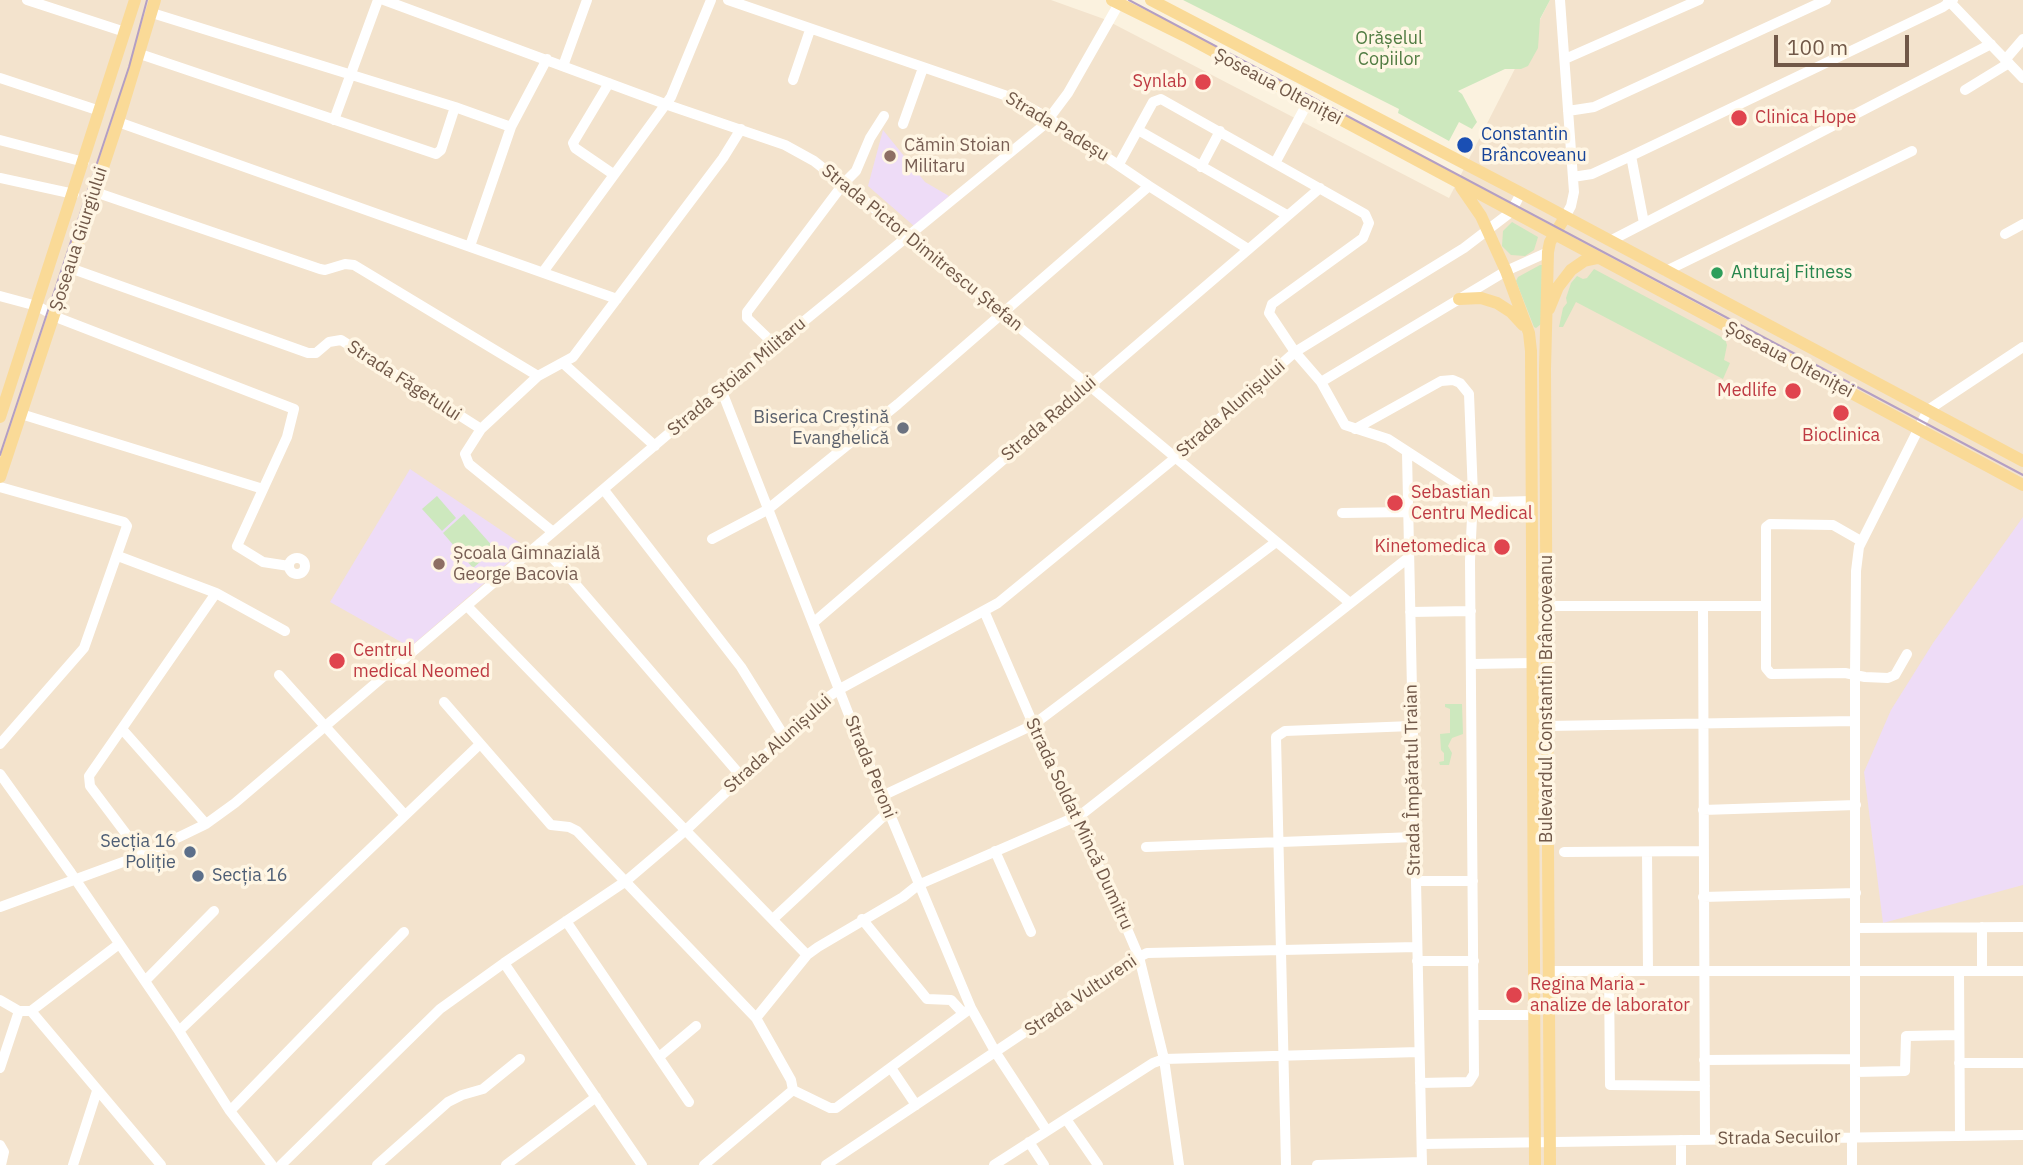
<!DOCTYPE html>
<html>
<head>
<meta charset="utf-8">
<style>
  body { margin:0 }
  #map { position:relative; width:2023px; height:1165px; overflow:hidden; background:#fbf2df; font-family:"IBM Plex Sans",sans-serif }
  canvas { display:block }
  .scale { position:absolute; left:1774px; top:35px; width:135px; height:32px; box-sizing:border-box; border:4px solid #715848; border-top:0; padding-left:9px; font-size:21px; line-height:24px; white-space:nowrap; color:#715848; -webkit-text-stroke:5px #fff6e4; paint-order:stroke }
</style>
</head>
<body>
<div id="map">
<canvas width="2023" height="1165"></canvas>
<div class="scale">100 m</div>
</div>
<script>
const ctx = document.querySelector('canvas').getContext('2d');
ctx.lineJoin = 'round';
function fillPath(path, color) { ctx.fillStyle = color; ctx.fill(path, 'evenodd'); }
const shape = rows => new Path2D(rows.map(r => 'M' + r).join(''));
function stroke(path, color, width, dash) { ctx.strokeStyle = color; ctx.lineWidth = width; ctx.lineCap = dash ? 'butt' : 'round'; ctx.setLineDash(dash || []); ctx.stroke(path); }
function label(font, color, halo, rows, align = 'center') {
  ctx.font = font + ' "IBM Plex Sans",sans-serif'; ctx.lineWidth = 7; ctx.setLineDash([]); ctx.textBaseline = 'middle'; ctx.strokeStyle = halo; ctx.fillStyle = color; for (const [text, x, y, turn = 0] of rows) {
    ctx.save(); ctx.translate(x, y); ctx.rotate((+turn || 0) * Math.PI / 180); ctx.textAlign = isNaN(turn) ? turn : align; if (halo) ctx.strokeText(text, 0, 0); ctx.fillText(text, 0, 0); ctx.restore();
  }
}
const residential = shape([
  [0,0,1051,0,1104,19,1449,198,1550,0,2023,0,2023,1165,0,1165]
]);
const education = shape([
  [883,130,925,182,949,196,914,226,868,186],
  [410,469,526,547,410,647,330,602],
  [2023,517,2023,885,1883,923,1864,772,1891,710,1933,643]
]);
const green = shape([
  [1183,0,1550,0,1540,19,1538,48,1528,66,1521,69,1505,69,1458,91,1462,94,1477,122,1472,129,1459,122,1449,141,1398,113,1399,109],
  [1512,222,1538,237,1534,250,1525,256,1511,255,1502,246,1503,231],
  [1540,265,1542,265,1541,324,1536,328,1534,327,1516,281,1518,277],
  [1594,269,1725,339,1727,345,1724,360,1730,363,1723,379,1576,302,1563,327,1559,327,1563,308,1567,303,1566,298,1571,283,1577,276,1583,279,1587,278],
  [437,496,456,518,442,531,422,509],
  [464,514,495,549,473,568,443,533],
  [1445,704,1462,704,1463,734,1452,738,1448,746,1452,753,1449,765,1440,765,1439,762,1444,761,1444,753,1441,750,1440,734,1450,733,1450,709,1445,707]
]);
const minor = shape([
  [27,0,125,32],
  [384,0,665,104,785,145,814,161,917,242,1350,603],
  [728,0,1013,98,1050,119,1149,186,1248,249],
  [1560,0,1574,192,1571,206,1565,217],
  [1948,0,2023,78],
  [152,13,455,107,511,127],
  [140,54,436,154,441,150,455,107],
  [1565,59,1699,0],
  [2005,60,2023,39],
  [563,66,587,0],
  [0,78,100,111],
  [793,80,810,30],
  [609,83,573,143,575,148,613,174],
  [1965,90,2009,63],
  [1568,111,1594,107,1826,0],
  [334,120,378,0],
  [118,122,617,299],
  [903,124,923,68],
  [1138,130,1287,215],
  [0,140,84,162],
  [1631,156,1644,223],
  [1275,163,1308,102],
  [1119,164,1153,102,1161,99,1365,214,1369,223,1363,238,1272,304,1269,313,1295,352,1321,382,1345,425,1388,439,1482,500,1495,502,1532,501],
  [1201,167,1220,131],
  [1573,177,1592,174,1631,156,1943,7,1953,0],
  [0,178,74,194],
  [95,192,320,269,325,270,345,264,354,265,538,376],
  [2005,234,2023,224],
  [1610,241,1991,44],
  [470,246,511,127,547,59],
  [70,268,308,353,316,353,329,342,341,340,481,429],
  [1666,271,1912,151],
  [543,272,671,97,711,0],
  [0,296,37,306,61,319,294,409,287,437,237,546,263,562,289,566],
  [774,344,747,318,747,312,844,183,856,171,870,138,884,116],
  [564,364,655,446],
  [1321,382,1506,271,1548,252],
  [721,389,858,738,971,1008,996,1053,1047,1131],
  [21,414,263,489],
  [1355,429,1441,381,1453,380,1460,383,1469,394,1473,495,1470,561,1474,1074,1469,1082,1420,1083],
  [1407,453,1422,1165],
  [0,487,124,522,127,526,84,648,0,744],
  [604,490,741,667,784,736],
  [1342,513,1407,512],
  [553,532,469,464,465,454,481,429,538,376,573,357,723,158,741,129],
  [712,539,767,510,898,404,1149,186],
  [1861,541,1833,525,1770,524,1766,527,1766,668,1771,674,1845,673,1865,677,1888,678,1895,675,1907,654],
  [540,543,741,776],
  [118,556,216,593,285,631],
  '289 566a8 8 0 1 1 16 0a8 8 0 1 1-16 0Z',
  [467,606,807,955],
  [1546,606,1765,606],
  [1703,606,1705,1139],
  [1410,612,1471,611],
  [985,613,1069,807,1110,889,1139,957,1164,1059,1179,1165],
  [813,623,1320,188],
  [1472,664,1533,663],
  [279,675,404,814],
  [444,702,551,825,569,827,577,831,756,1018,791,1080,793,1090],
  [1547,726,1855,721],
  [122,729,206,824],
  [0,774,71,873,179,1031,230,1111,272,1165],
  [882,796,1033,725,1276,542],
  [1703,810,1856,805],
  [1146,847,1415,837],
  [995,851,1031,932],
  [1564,852,1703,851],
  [1647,852,1648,971],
  [142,855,90,786,89,776,216,593],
  [1416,881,1473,881],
  [1703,897,1856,893],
  [0,907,142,855,206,824,235,803,721,389,1044,125,1068,93,1121,0],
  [773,919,888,812],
  [862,919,927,999,951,1000,963,1013],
  [566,921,689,1102],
  [1982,927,1982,971],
  [1856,928,2023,927],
  [1417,961,1474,961],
  [504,963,642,1165],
  [1548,971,2023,971],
  [1609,971,1610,1085,1705,1086],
  [1959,971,1960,1136],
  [145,981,214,911],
  [0,1000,19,1011,31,1011,161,1165],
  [31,1011,119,944],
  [1474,1015,1534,1015],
  [756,1018,807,955,818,947,903,897,918,885,1082,814,1408,558],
  [179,1031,479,745],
  [659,1057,696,1026],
  [1704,1060,1855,1059],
  [1959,1063,2023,1063],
  [0,1068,19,1011],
  [891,1068,916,1105],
  [1855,1072,1905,1071,1906,1036,1959,1035],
  [793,1090,830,1108,836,1108,971,1008],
  [230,1111,404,932],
  [1066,1119,1098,1165],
  [1855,1137,1855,676,1856,571,1859,547,1928,410,2023,347],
  [1852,1138,1852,1165],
  [1681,1140,1681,1165],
  [1029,1142,1044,1165],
  [1422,1144,2023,1135],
  [0,1145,4,1152,1,1165],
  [73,1165,97,1091],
  [281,1165,440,1009,504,963,626,881,686,830,820,703,838,690,998,603,1175,458,1295,352,1464,248,1511,212,1521,193],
  [377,1165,448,1102,462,1095,483,1089,520,1059],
  [506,1165,596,1097],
  [704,1165,793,1090],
  [826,1165,1131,961,1147,953,1417,947],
  [994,1165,1153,1063,1164,1059,1419,1052],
  [1286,1165,1276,737,1285,731,1412,726],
  [1317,1165,1422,1162]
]);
const major = shape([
  [1112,0,1185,36,2023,485],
  [1151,0,1521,193,2023,461],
  [1461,187,1481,216,1506,271,1529,333,1531,351,1535,1165],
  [1459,299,1481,298,1497,303,1511,312,1523,325],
  [1549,309,1558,287,1571,270,1584,261,1598,258],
  [0,417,135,0],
  [0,477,118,122,155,0],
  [1550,1165,1545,369,1548,252,1550,242,1565,217]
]);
const tram = shape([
  [1129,0,2023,475],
  [0,455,129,67,147,0]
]);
const markers = [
  [1203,82,9,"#e0444e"],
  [1739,118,9,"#e0444e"],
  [1465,145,9,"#1a4fb4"],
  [890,156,7,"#8d6e63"],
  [1717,273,7,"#2e9e5b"],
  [1793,391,9,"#e0444e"],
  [1841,413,9,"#e0444e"],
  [903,428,7,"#6b7280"],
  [1395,503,9,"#e0444e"],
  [1502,547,9,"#e0444e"],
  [439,564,7,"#8d6e63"],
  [337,661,9,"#e0444e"],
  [190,852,7,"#5c6f8a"],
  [198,876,7,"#5c6f8a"],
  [1514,995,9,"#e0444e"]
];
const parkNames = [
  ["Orășelul",1389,39],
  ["Copiilor",1389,60]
];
const healthNames = [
  ["Synlab",1187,82,"right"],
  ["Clinica Hope",1755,118],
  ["Medlife",1777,391,"right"],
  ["Bioclinica",1841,436,"center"],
  ["Sebastian",1411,493],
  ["Centru Medical",1411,514],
  ["Kinetomedica",1486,547,"right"],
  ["Centrul",353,651],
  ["medical Neomed",353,672],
  ["Regina Maria -",1530,985],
  ["analize de laborator",1530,1006]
];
const streetNames = [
  ["Șoseaua Olteniței",1278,87,28],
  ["Strada Padeșu",1057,127,31],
  ["Șoseaua Giurgiului",79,239,-72],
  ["Strada Pictor Dimitrescu Ștefan",922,248,39],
  ["Șoseaua Olteniței",1789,360,28],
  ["Strada Stoian Militaru",737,377,-40],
  ["Strada Făgetului",404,381,33],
  ["Strada Alunișului",1231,409,-41],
  ["Strada Radului",1049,419,-41],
  ["Bulevardul Constantin Brâncoveanu",1547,699,-90],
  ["Strada Alunișului",778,744,-42],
  ["Strada Peroni",870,767,68],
  ["Strada Împăratul Traian",1413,780,-91],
  ["Strada Soldat Mincă Dumitru",1079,824,65],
  ["Strada Vultureni",1081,996,-34],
  ["Strada Secuilor",1779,1138,-1]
];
const transitNames = [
  ["Constantin",1481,135],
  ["Brâncoveanu",1481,156]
];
const educationNames = [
  ["Cămin Stoian",904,146],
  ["Militaru",904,167],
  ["Școala Gimnazială",453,554],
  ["George Bacovia",453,575]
];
const leisureNames = [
  ["Anturaj Fitness",1731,273]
];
const worshipNames = [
  ["Biserica Creștină",889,418],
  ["Evanghelică",889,439]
];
const serviceNames = [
  ["Secția 16",176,842],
  ["Poliție",176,863],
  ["Secția 16",212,876,"left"]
];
fillPath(residential, '#f3e3cd');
fillPath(education, '#eedcf7');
fillPath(green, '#cde8be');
stroke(minor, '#fff', 10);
stroke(major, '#fada97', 12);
stroke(tram, '#b49fc3', 2);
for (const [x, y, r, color] of markers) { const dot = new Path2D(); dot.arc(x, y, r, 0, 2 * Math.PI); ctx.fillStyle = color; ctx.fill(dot); stroke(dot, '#fff6e4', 2.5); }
label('18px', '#517c42', '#fff6e4', parkNames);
label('18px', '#be3a42', '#fff6e4', healthNames, 'left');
label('18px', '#715848', '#fff6e4', streetNames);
label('18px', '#164399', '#fff6e4', transitNames, 'left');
label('18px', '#785e54', '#fff6e4', educationNames, 'left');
label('18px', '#27864d', '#fff6e4', leisureNames, 'left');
label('18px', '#5b616d', '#fff6e4', worshipNames, 'right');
label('18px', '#4e5e75', '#fff6e4', serviceNames, 'right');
</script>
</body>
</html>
